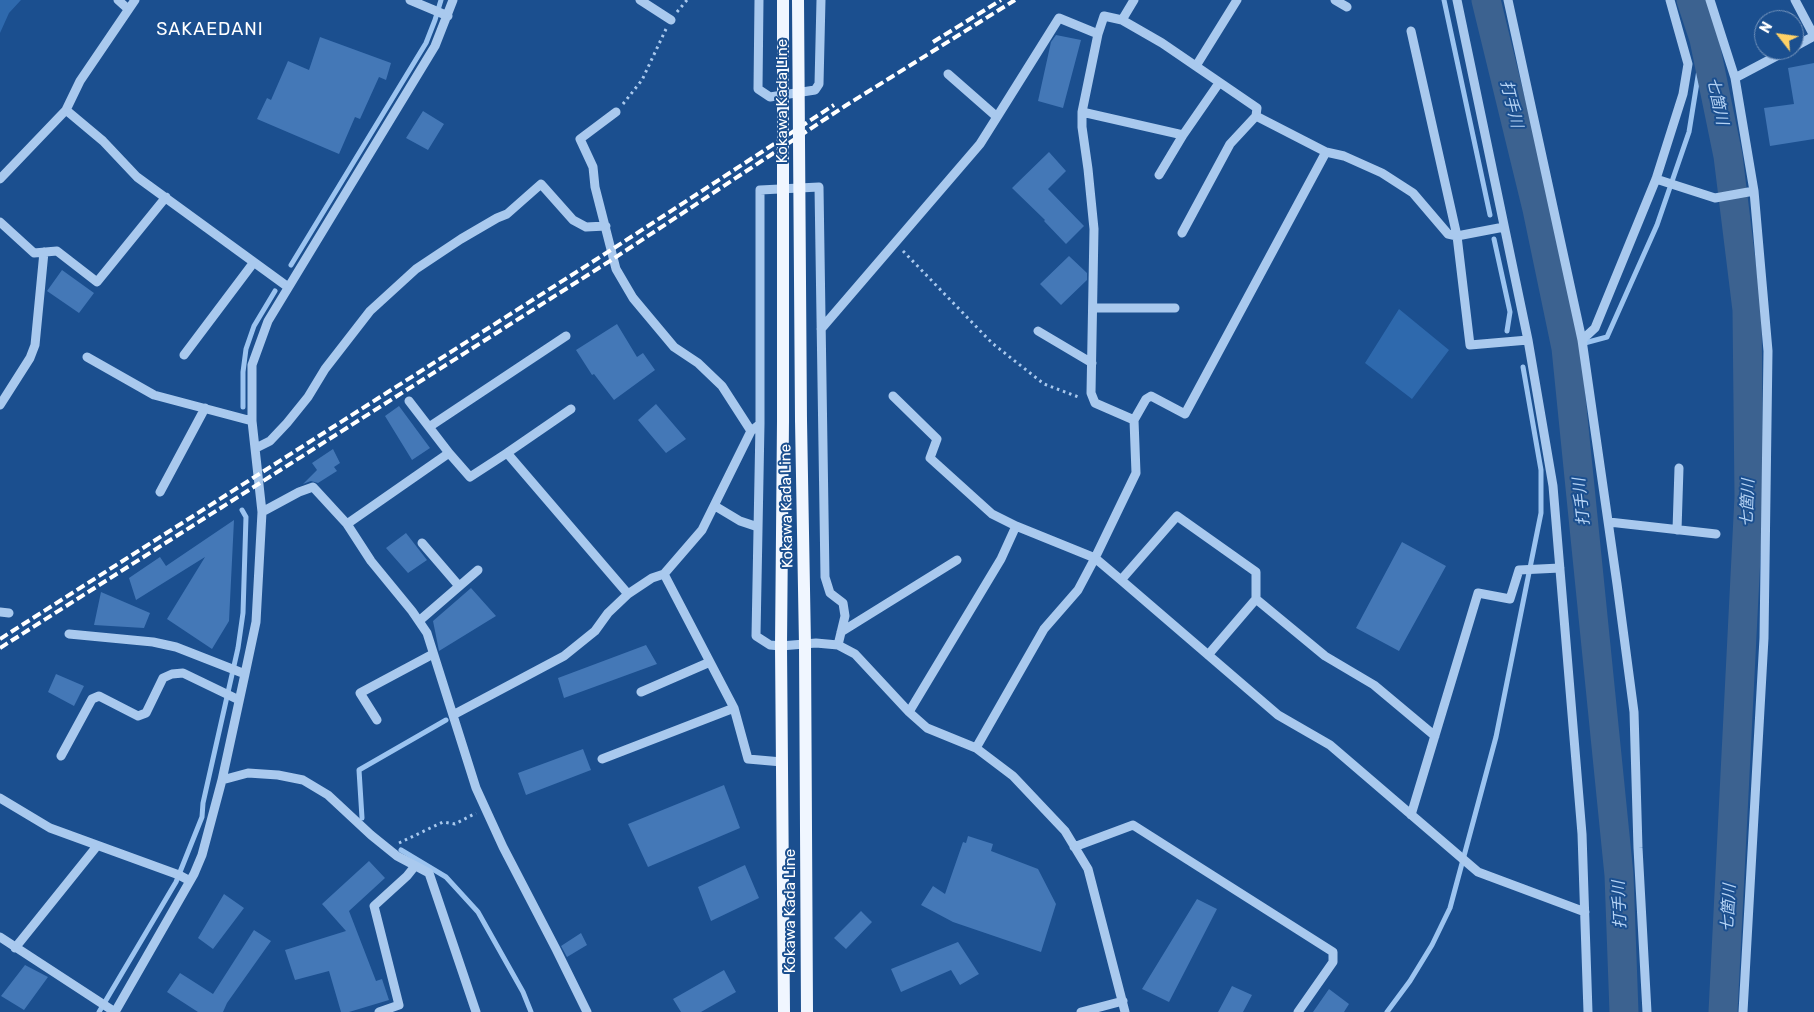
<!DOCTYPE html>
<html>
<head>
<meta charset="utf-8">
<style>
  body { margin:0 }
  #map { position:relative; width:1814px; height:1012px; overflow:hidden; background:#1b4f8f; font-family:Rubik,sans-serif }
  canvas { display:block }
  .north { position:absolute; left:1754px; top:10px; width:50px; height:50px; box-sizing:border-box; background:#1b4f8f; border:1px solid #7695bc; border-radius:50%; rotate:300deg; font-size:14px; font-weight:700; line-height:20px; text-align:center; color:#fff }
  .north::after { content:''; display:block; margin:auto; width:18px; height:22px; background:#ffd166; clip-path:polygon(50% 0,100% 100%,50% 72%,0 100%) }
</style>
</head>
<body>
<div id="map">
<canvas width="1814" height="1012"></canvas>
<div class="north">N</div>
</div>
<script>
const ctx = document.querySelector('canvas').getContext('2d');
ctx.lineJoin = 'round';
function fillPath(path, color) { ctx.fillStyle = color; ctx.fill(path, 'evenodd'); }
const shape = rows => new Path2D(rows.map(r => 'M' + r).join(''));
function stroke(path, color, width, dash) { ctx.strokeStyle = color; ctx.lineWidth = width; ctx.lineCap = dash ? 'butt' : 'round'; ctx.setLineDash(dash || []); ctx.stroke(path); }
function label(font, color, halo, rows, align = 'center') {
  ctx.font = font + ' Rubik,"Noto Sans JP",sans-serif'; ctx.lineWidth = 4; ctx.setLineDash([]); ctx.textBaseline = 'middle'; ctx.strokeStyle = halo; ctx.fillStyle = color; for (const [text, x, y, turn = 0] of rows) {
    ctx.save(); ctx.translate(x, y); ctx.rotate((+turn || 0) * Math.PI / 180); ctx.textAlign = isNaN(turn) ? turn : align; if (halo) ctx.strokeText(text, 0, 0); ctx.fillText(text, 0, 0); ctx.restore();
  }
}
const green = shape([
  [0,0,21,0,9,13,0,33],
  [1399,309,1449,350,1412,399,1365,363]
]);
const stream = shape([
  [1444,0,1490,215],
  [1494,239,1510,312,1507,331],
  [291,265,426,43,435,20,441,0],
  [1566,348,1607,337,1657,225,1689,132,1704,39],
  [243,407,243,372,246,349,254,326,275,291],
  [362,818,359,770,446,720],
  [401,850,446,877,478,912,523,992,531,1012],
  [99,1012,176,882,202,817,203,803,238,648,243,613,246,517,242,510],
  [1387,1012,1410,981,1432,945,1450,908,1496,737,1541,513,1541,470,1523,367]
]);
const river = shape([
  [1486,0,1537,209,1566,348,1619,875,1624,1012],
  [1691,0,1704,39,1728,156,1747,310,1749,497,1723,1012]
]);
const building = shape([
  [1056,35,1081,40,1063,108,1038,101,1051,42],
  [320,37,391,63,386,80,379,77,360,119,355,117,339,154,257,119,267,98,271,100,288,61,309,70],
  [1814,63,1814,139,1770,146,1764,108,1794,104,1788,68],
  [423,111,444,124,428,150,406,138],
  [1049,152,1066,171,1048,189,1084,226,1066,244,1044,221,1045,220,1012,188],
  [1069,256,1087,273,1087,280,1061,305,1040,284],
  [62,270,94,293,79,313,47,291],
  [617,324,637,357,643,353,655,370,614,400,594,374,592,375,576,350],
  [656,404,686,439,666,453,638,420],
  [399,406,430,448,412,460,385,416],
  [333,449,340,463,334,467,337,471,318,483,311,481,303,484,317,470,312,463],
  [234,520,229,621,212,649,167,619,205,557,136,600,129,578,160,557,166,566],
  [406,533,427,560,408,573,386,548],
  [1402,542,1446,566,1399,651,1356,628],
  [471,588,496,616,439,651,433,621],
  [101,592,150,613,144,628,94,625],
  [646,645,657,664,564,698,558,678],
  [56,674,84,686,74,706,48,692],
  [583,749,591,770,526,795,518,773],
  [724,785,740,828,648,867,628,824],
  [968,836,993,844,991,851,1038,869,1056,904,1041,952,953,922,921,905,933,886,945,894,963,842,966,843],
  [369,861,385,878,349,911,376,981,382,979,389,1000,349,1012,341,1012,329,971,295,980,285,950,346,931,322,904],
  [745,865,759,898,711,921,698,887],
  [224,894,244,908,213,949,198,938],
  [1197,899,1217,909,1169,1002,1142,989],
  [861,911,872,922,846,949,834,938],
  [254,930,271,941,227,1003,223,1012,198,1012,167,992,180,973,213,994],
  [581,933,587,945,567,957,561,946],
  [958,942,979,974,960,985,951,970,901,992,891,969],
  [25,965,48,977,24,1010,1,996],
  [724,970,736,992,701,1012,681,1012,673,999],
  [1232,986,1252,995,1243,1012,1218,1012],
  [1329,989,1349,1004,1344,1012,1313,1012]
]);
const path = shape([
  [677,12,687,0],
  [623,104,642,80,666,29],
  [903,251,992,343,1044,384,1081,398],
  [399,843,443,822,455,824,476,813]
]);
const minor = shape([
  [118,0,128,9],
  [410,0,448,16],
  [640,0,671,20],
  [759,0,758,89,770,97,815,90,819,84,821,0],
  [1335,0,1347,7],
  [1457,0,1528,340,1553,486,1582,834,1588,1012],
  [1508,0,1582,340,1617,584,1634,712,1638,848,1647,1012],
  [1710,0,1735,78,1754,191,1768,351,1764,638,1743,1012],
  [1122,20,1134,0],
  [1411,31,1457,236,1470,345,1528,340],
  [1794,47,1814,36,1795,0],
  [1196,66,1237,0],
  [1735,78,1788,50],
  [66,110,80,81,135,0],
  [616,112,580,139,593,167,595,187,616,269,633,298,674,347,698,363,722,386,751,431],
  [1082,112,1183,135],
  [997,117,1059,18,1098,34,1104,16,1122,20,1162,43,1257,108,1256,116,1326,152],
  [1159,175,1183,135,1219,83],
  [0,179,66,110,103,141,137,177,288,287],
  [1656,179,1715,198,1754,191],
  [0,222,34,253,57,251,97,282,166,197],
  [1182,233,1230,144,1256,116],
  [1093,308,1175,308],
  [821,329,980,144,997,117,948,74],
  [1038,331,1092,363],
  [1582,340,1595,328,1656,179,1683,94,1688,64,1670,0],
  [184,355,254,262],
  [87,357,154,395,252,421],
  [893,396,937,439,930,458,992,514,1016,526,1001,559,909,712],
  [409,401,449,453],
  [0,405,30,358,35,345,44,252],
  [1134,420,1146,399,1151,396,1185,414,1326,152,1344,156,1382,173,1413,193,1448,234,1457,236,1504,227],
  [429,427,566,336],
  [256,448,270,441,287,423,308,397,325,369,370,311,416,269,461,239,497,218,507,214,541,184,573,220,586,227,606,226],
  [507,453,571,409],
  [160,492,205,408],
  [715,506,740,521,758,527],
  [262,512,299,492,313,487,347,524,371,561,412,611,427,633,476,788,503,847,556,949,587,1012],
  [1609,522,1716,534],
  [347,524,449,453,470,477,507,453,628,594],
  [1016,526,1095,558,1121,580,1177,516,1256,572,1256,599],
  [1677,530,1679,468],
  [422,543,459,586],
  [1121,580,1278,715,1330,745,1478,872,1585,912],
  [0,612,9,613],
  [419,621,478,570],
  [841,632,957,560],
  [69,634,153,642,176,647,245,674],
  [838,645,845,616,843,603,830,593,825,577,819,187,760,190,760,424,756,636,770,645,781,646,816,643,838,645,855,654,909,712,927,728,976,748,1013,776,1065,831,1088,869,1125,1012],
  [1208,655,1256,599,1325,656,1374,685,1435,736],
  [641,692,710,662],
  [734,708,748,759,782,762],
  [453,715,564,656,595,631,608,613,628,594,652,578,664,574,702,530,751,431,760,424],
  [377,720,360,693,433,654],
  [976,748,1044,629,1078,590,1095,558,1136,473,1134,420,1095,403,1091,393,1094,229,1088,169,1082,127,1082,112,1098,34],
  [61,756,92,699,99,696,138,716,146,713,163,678,172,674,183,673,239,700],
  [602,759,734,708,664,574],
  [222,780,248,773,278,775,303,780,328,795,371,835,397,856,429,873,476,1012],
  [0,798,50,828,179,875,190,881],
  [1411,815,1478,593,1510,599,1519,570,1560,568],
  [1074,847,1133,825,1333,952,1333,962,1298,1012],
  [0,937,115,1012],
  [15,948,97,846],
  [115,1012,194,874,202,855,222,780,245,674,256,622,262,512,252,421,252,365,268,321,435,46,453,0],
  [379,1012,399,1005,374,906,407,876,415,866],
  [1081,1012,1123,1001]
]);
const major = shape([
  [801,420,805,645,807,1012],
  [783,421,781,646,784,1012]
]);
const rail = shape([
  [933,42,1001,0],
  [0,639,611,250,834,105],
  [0,648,613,259,845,106,1015,0]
]);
const majorBridge = shape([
  [783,0,783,421],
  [798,0,801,420]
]);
const streetNames = [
  ["Kokawa Kada Line",783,101,-90],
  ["Kokawa Kada Line",787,506,-91],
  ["Kokawa Kada Line",791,911,-90]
];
const waterNames = [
  ["七箇川",1717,101,78],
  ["打手川",1511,104,76],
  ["打手川",1582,502,-96],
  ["七箇川",1748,503,-88],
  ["打手川",1620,905,-92],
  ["七箇川",1729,908,-87]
];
const quarterNames = [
  ["SAKAEDANI",210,30]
];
fillPath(green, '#2e69ad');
stroke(stream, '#9cc4f0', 5);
stroke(river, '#3c6290', 29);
fillPath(building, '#4478b7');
stroke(path, '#a9c9ee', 3, [2.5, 4]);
stroke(minor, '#a9c9ee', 9);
stroke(major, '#f0f6ff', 12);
stroke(rail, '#fff', 4, [9, 4]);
stroke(majorBridge, '#f0f6ff', 12);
label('15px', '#fff', '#1b4f8f', streetNames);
label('italic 16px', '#b5d3f5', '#1b4f8f', waterNames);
ctx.letterSpacing = '1px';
label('18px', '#fff', '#1b4f8f', quarterNames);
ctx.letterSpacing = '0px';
</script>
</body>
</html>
